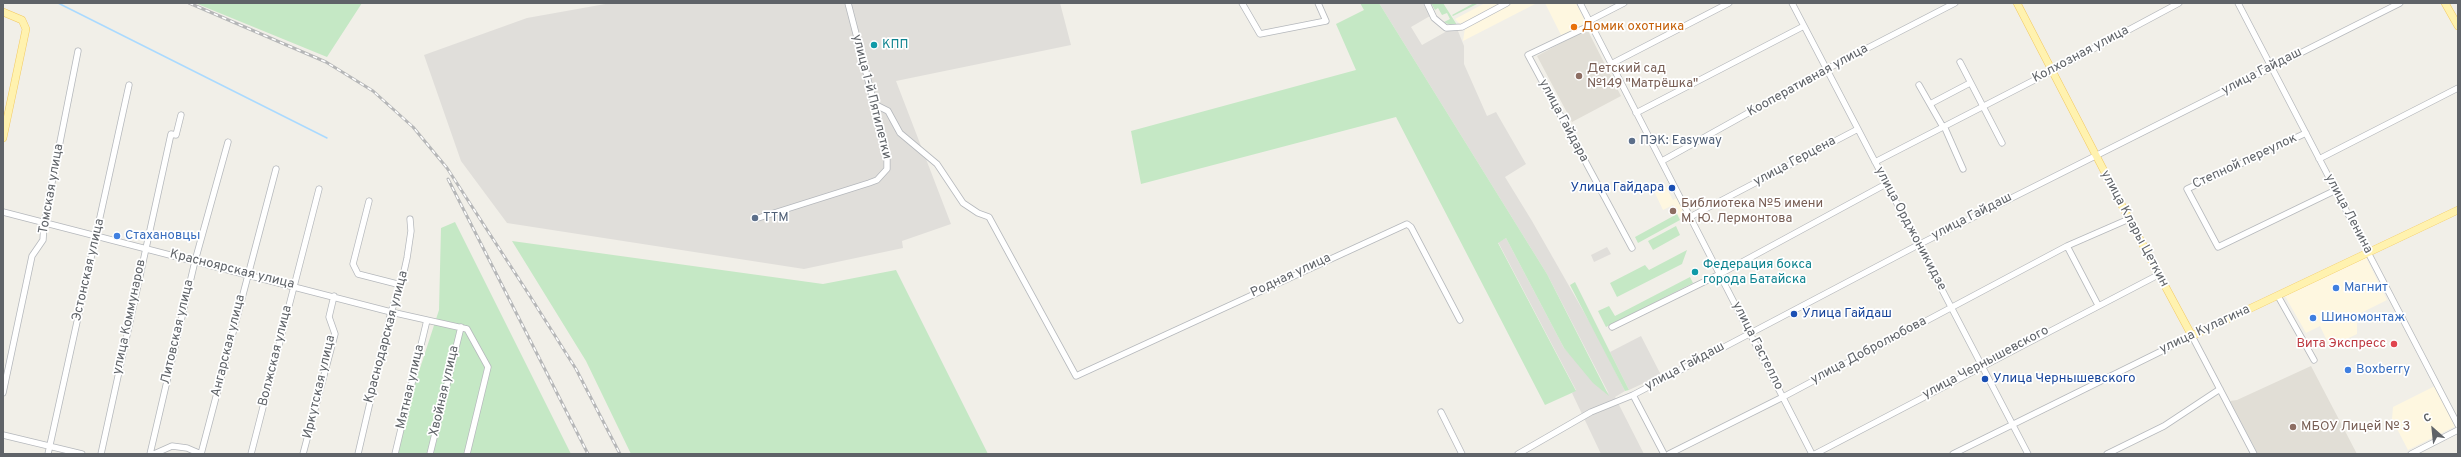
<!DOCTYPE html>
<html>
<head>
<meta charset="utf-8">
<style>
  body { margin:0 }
  #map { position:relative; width:2461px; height:457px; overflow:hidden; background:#f1efe8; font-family:Overpass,sans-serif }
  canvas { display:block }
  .frame { position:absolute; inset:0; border:4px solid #5f6368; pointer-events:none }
  .north { position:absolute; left:2413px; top:409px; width:40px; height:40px; -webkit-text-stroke:3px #fff; paint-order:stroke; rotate:333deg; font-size:11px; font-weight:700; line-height:16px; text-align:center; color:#5f6368 }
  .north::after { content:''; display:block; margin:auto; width:14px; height:18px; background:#5f6368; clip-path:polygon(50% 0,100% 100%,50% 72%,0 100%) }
</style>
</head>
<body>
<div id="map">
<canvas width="2461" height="457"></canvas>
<div class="frame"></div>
<div class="north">С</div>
</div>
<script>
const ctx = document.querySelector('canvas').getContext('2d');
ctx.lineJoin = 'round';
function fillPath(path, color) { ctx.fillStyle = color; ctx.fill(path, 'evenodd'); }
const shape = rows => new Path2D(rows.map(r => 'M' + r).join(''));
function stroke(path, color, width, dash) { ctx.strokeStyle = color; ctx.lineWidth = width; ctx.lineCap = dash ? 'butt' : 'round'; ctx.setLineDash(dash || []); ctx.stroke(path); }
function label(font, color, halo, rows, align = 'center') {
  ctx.font = font + ' Overpass,sans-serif'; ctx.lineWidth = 3.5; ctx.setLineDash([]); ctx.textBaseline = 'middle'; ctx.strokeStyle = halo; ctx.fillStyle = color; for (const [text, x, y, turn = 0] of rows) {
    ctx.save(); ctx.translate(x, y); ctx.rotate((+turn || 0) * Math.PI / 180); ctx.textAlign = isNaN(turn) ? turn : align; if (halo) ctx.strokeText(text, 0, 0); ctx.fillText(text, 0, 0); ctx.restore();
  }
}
const commercial = shape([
  [1485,3,1502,3,1460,24,1455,19],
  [1513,3,1537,3,1463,41,1465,28],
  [1545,3,1576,3,1587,25,1561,35],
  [1665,185,1673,200,1679,197,1688,214,1680,218,1673,205,1663,210,1654,191],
  [2365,255,2387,300,2357,315,2357,334,2330,347,2320,326,2306,333,2285,296],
  [2435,386,2456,426,2408,450,2392,419,2393,407]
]);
const industrial = shape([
  [611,3,1060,3,1071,45,896,81,951,224,902,241,903,248,804,269,507,223,461,161,424,55,527,18],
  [1379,3,1423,3,1430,16,1411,27,1422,45,1456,26,1464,46,1464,64,1487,116,1496,112,1526,164,1505,177,1532,221,1597,335,1625,391,1615,397,1644,454,1601,454,1572,393,1576,390,1498,242,1506,238,1564,348,1609,394,1547,274],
  [1607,247,1611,254,1594,262,1591,255],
  [1641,336,1661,375,1629,390,1610,352]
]);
const education = shape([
  [1587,29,1621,96,1572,122,1537,56],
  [2311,366,2357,454,2258,454,2230,401,2237,400]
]);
const green = shape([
  [195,3,362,3,327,57],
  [1360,3,1379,3,1547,274,1609,396,1593,383,1564,348,1506,238,1498,243,1576,391,1545,405,1396,117,1141,184,1131,131,1356,70,1336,24,1364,10],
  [1431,3,1443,3,1457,25,1452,26,1444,22,1450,19,1447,13,1442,15,1438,8,1435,10],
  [1474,3,1479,3,1453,16,1452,15],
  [1677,214,1680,220,1638,243,1635,237],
  [455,222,571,454,392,454,439,310,441,228],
  [1676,226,1680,235,1653,250,1648,241],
  [512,241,823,284,896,270,988,454,631,454,586,361],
  [1687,250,1682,264,1617,297,1610,283,1645,265,1649,270],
  [1690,277,1693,283,1606,327,1598,311,1609,306,1615,316],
  [1575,282,1629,390,1625,391,1570,285]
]);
const stream = shape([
  [58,3,327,138]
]);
const minor = shape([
  [1242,3,1260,34,1326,21,1318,3],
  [1427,3,1434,18,1446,28,1462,27,1507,3],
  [1580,3,1812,454],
  [1792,3,2028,454],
  [2238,3,2458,425],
  [1589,21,1624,3],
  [1591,25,1528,55,1632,248],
  [1960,62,2002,143],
  [1611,64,1729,3],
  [1919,85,1943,127],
  [874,104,888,111,900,133,937,164,963,203,978,213,989,217,1076,376,1407,224,1411,227,1460,320],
  [1930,104,1970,83],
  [1636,113,1804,26],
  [1944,126,1963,169],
  [2306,133,2187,189,2218,247,2336,190],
  [2319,159,2458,88],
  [1662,161,1827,69,1955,3],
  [1875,162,2052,71,2179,3],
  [369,201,353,264,358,274,401,285],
  [3,212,391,312,467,329,488,367,467,454],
  [1690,217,1858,129],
  [755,219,869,183,877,180,887,169,887,153,848,3],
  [2067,246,2098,305],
  [2278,296,2314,360],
  [1612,327,1720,274,1886,184],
  [3,393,32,256,43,240,44,223,78,51],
  [1633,395,1664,454],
  [1441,412,1462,454],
  [3,435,82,454],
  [48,454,129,85],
  [101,454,171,134,176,135,181,115],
  [150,454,195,261,228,142],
  [154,454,172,446,187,448,201,454],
  [201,454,276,169],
  [251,454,319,189],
  [303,454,335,334,329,317,334,296],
  [358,454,391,312,401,285,407,258,411,231,410,219],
  [395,454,427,320],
  [430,454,461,327],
  [1518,454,1591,412,1633,395,1918,245,2400,3],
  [1669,454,1783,397,2067,246,2129,219],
  [1815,454,2158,275],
  [1953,454,2192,336,2254,454],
  [2107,454,2164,426,2220,389],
  [2411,454,2458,430]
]);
const major = shape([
  [2017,3,2129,219,2192,336,2458,210],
  [2445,3,2458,26],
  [3,12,22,20,26,29,3,138]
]);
const rail = shape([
  [189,3,326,62,373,91,413,127,447,168,528,293,576,369,620,454],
  [448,179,588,454]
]);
const markers = [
  [1574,27,4,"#e8710a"],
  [874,45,4,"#0f9aa8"],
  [1579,76,4,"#8d6e63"],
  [1632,141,4,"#5c6f8a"],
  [1672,188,4,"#1a4fb4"],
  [1673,211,4,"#8d6e63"],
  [755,218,4,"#5c6f8a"],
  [117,236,4,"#3f7fe0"],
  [1695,272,4,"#0f9aa8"],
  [2336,288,4,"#3f7fe0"],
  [1794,314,4,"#1a4fb4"],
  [2313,318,4,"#3f7fe0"],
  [2394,344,4,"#e0444e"],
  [2348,370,4,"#3f7fe0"],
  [1985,379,4,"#1a4fb4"],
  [2293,427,4,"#8d6e63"]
];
const foodNames = [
  ["Домик охотника",1582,27]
];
const cultureNames = [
  ["КПП",882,45],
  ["Федерация бокса",1703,265],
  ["города Батайска",1703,280]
];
const streetNames = [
  ["Колхозная улица",2081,55,-28],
  ["улица Гайдаш",2262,72,-27],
  ["Кооперативная улица",1808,81,-29],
  ["улица 1-й Пятилетки",871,97,76],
  ["улица Гайдара",1563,121,62],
  ["улица Герцена",1795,162,-28],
  ["Степной переулок",2245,162,-25],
  ["Томская улица",52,189,-80],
  ["улица Ленина",2348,214,62],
  ["улица Гайдаш",1972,217,-27],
  ["улица Орджоникидзе",1910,229,62],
  ["улица Клары Цеткин",2134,229,62],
  ["Эстонская улица",89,270,-77],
  ["Красноярская улица",232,270,14],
  ["Родная улица",1291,276,-25],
  ["улица Коммунаров",130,317,-78],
  ["улица Кулагина",2205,330,-25],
  ["Литовская улица",178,332,-77],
  ["Краснодарская улица",387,337,-75],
  ["Ангарская улица",229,346,-76],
  ["улица Гастелло",1757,346,63],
  ["улица Добролюбова",1869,351,-28],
  ["Волжская улица",276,356,-76],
  ["улица Чернышевского",1986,363,-28],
  ["улица Гайдаш",1685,367,-28],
  ["Иркутская улица",320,387,-77],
  ["Мятная улица",411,387,-77],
  ["Хвойная улица",445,391,-77]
];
const educationNames = [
  ["Детский сад",1587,69],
  ["№149 \"Матрёшка\"",1587,84],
  ["Библиотека №5 имени",1681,204],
  ["М. Ю. Лермонтова",1681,219],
  ["МБОУ Лицей № 3",2301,427]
];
const serviceNames = [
  ["ПЭК: Easyway",1640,141],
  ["ТТМ",763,218]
];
const transitNames = [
  ["Улица Гайдара",1664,188,"right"],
  ["Улица Гайдаш",1802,314],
  ["Улица Чернышевского",1993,379]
];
const shopNames = [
  ["Стахановцы",125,236],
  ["Магнит",2344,288],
  ["Шиномонтаж",2321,318],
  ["Boxberry",2356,370]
];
const healthNames = [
  ["Вита Экспресс",2386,344]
];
fillPath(commercial, '#fef7e0');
fillPath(industrial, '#e0deda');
fillPath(education, '#e1ded6');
fillPath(green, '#c5e8c5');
stroke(stream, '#aadaff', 1.5);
stroke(minor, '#b5b8bc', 7);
stroke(major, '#f2c960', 8);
stroke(minor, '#fff', 5.5);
stroke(major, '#fff2af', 7);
stroke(rail, '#b6b7b8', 3);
stroke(rail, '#fff', 1.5, [4.5]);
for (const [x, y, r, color] of markers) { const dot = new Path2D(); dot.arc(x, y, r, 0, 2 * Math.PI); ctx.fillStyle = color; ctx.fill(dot); stroke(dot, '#fff', 1.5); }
label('13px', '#c56008', '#fff', foodNames, 'left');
label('13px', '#0d838f', '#fff', cultureNames, 'left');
label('13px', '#5f6368', '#fff', streetNames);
label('13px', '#785e54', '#fff', educationNames, 'left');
label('13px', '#4e5e75', '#fff', serviceNames, 'left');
label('13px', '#164399', '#fff', transitNames, 'left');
label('13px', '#366cbe', '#fff', shopNames, 'left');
label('13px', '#be3a42', '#fff', healthNames, 'right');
</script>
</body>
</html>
